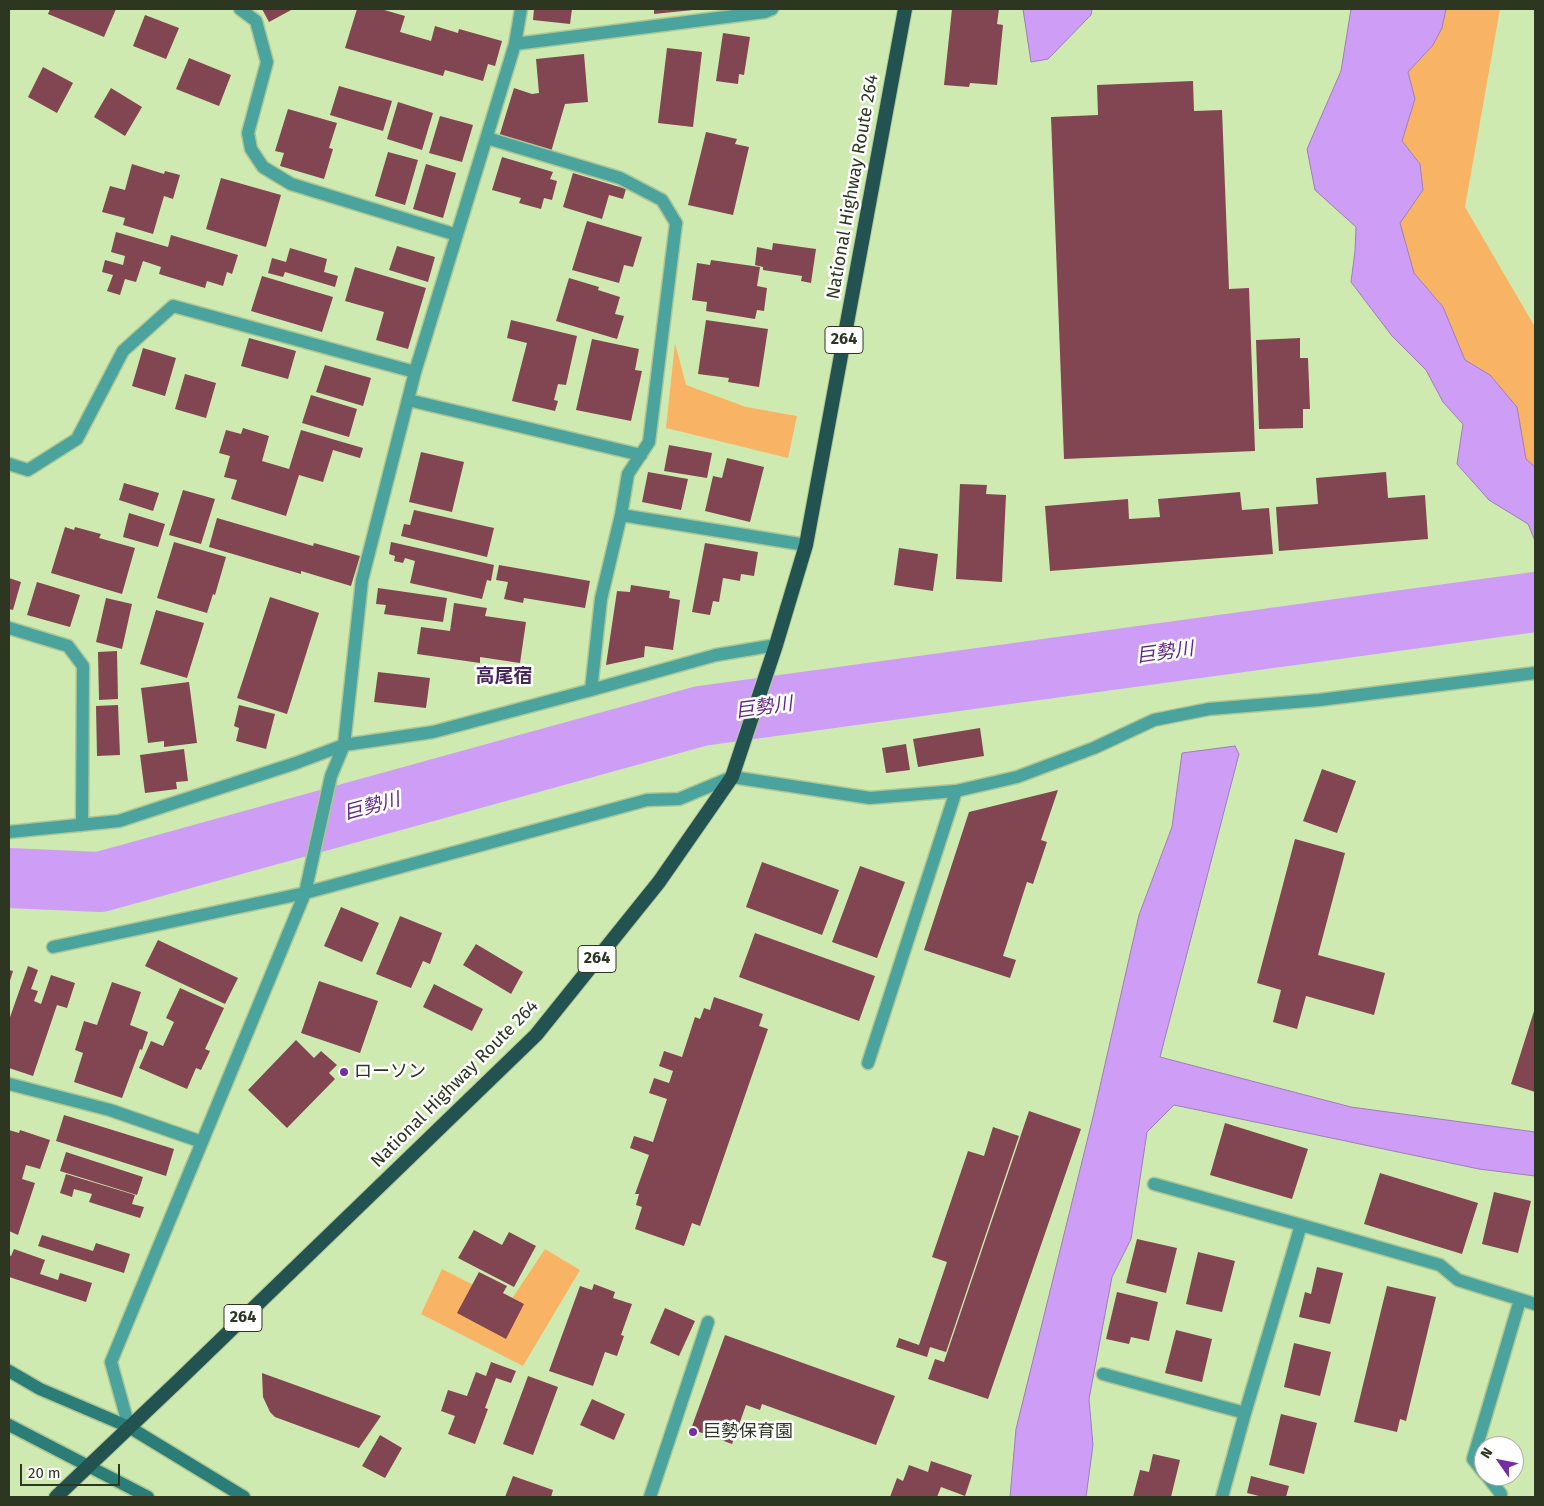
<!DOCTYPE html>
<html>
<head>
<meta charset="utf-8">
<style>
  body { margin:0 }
  #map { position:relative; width:1544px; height:1506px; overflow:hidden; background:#cfeab1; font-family:"Fira Sans",sans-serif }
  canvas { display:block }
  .frame { position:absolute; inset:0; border:10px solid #2c3620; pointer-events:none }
  .north { position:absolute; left:1474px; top:1436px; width:50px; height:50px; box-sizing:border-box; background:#fff; border:1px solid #abafa6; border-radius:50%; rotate:303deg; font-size:14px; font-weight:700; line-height:20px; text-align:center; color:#2c3620 }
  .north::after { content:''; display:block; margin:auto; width:18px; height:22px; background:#752fa2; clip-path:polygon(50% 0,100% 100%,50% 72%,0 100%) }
  .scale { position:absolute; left:20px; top:1464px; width:100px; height:22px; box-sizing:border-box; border:2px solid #2c3620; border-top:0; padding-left:6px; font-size:15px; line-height:18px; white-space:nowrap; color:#2c3620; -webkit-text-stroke:4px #fff; paint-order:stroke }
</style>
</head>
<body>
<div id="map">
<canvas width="1544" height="1506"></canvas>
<div class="frame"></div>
<div class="north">N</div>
<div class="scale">20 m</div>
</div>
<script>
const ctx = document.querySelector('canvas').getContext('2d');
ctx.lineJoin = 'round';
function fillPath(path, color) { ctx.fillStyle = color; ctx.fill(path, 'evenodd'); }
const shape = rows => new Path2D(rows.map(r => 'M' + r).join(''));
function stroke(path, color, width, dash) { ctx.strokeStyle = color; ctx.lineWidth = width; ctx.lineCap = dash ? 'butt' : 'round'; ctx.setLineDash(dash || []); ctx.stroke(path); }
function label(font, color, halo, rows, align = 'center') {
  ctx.font = font + ' "Fira Sans","Noto Sans JP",sans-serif'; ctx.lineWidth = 5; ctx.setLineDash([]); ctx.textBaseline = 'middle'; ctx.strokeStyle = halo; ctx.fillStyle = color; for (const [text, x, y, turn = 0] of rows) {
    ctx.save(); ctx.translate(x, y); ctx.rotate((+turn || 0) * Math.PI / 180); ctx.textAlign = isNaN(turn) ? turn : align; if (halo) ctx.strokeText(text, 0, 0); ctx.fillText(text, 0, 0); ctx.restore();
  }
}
const green = shape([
  [1446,9,1500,9,1465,207,1535,327,1535,467,1526,459,1517,407,1490,375,1465,360,1443,307,1414,273,1400,223,1423,190,1420,164,1402,141,1415,99,1408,72,1433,45,1442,28],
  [675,343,686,385,746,407,797,416,788,458,666,428],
  [545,1249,580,1270,523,1366,421,1314,442,1269,509,1303]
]);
const water = shape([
  [1023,9,1092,9,1091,15,1048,59,1031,62,1023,9],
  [1351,9,1446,9,1442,28,1433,45,1408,72,1415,99,1402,141,1420,164,1423,190,1400,223,1414,273,1443,307,1465,360,1490,375,1517,407,1526,459,1535,467,1535,541,1528,524,1489,500,1457,464,1463,424,1443,402,1426,370,1392,336,1351,282,1355,251,1356,227,1315,190,1307,149,1341,71,1351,9],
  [1235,746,1239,754,1160,1057,1351,1107,1535,1132,1535,1176,1479,1169,1174,1105,1147,1132,1131,1239,1112,1277,1089,1399,1093,1445,1086,1497,1010,1497,1016,1429,1093,1117,1139,915,1172,827,1182,753,1235,746]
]);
const river = shape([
  [9,878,100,882,701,716,1535,602]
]);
const building = shape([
  [50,9,116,9,104,37,48,14],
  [262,9,293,9,269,22],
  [357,9,381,9,405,16,400,32,431,41,435,26,458,33,459,29,502,41,495,66,488,64,483,81,445,70,443,76,345,48],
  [534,9,572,9,570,24,533,20],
  [654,9,693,9,693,10,654,14],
  [952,9,999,9,997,24,1003,25,997,85,970,83,969,87,944,85],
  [145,15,179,28,166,59,133,46],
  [723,33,750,37,744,75,739,74,738,84,716,81],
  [667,48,702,52,693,127,658,123],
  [584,54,588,102,565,104,551,152,499,137,514,88,532,94,539,93,536,59],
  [189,58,231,75,219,106,176,89],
  [43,67,73,83,57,113,28,97],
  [1193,81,1194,111,1222,110,1229,289,1249,288,1255,451,1064,459,1051,117,1098,115,1097,85],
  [339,86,392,101,383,131,330,115],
  [111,88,142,107,125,136,94,117],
  [398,102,433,113,422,150,387,139],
  [288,109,337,123,329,148,333,149,324,179,280,166,284,153,275,151],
  [440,116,473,125,462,162,429,153],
  [706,132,737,139,735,144,749,147,733,215,688,205],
  [388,152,418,160,405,205,375,196],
  [502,157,553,172,550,179,557,181,552,200,544,198,541,209,519,203,521,198,492,190],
  [132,164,164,174,165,171,180,175,173,199,164,196,153,234,123,225,125,218,102,212,110,186,125,190],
  [426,164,456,173,443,218,413,209],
  [573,173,626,189,623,199,609,195,602,219,563,207],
  [221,178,281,195,266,247,206,229],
  [587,221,642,237,633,267,624,265,619,283,572,270],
  [116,232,168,247,171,235,238,255,232,274,227,272,223,286,207,281,205,288,159,274,161,267,143,261,136,282,125,279,120,295,107,291,113,275,102,272,105,260,123,265,125,256,111,252],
  [773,243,816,249,811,283,801,281,802,276,763,270,763,267,755,265,757,247,772,250],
  [397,246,435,257,428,282,389,270],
  [290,248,327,259,324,272,338,276,335,287,285,272,283,277,268,273,272,258,286,262],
  [711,260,760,267,757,286,767,288,764,311,757,310,755,319,706,311,707,302,692,300,697,263,710,265],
  [355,267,426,288,408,349,376,340,384,312,345,301],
  [262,276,333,297,322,332,251,311],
  [569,278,599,287,598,290,620,297,615,314,624,316,617,339,556,321],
  [511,320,577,336,566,385,558,384,554,400,558,401,555,411,512,401,527,343,507,338],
  [706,320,768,329,759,387,728,382,729,378,698,374],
  [249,338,296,351,288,379,241,366],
  [1300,338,1300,358,1308,358,1310,409,1303,409,1303,428,1259,429,1256,340],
  [592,339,639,349,635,370,642,371,631,421,576,410],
  [143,348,176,358,165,396,132,386],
  [325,365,371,378,363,406,316,392],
  [185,374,216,383,206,418,175,409],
  [311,395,357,409,349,437,302,423],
  [243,428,269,436,262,461,289,469,301,430,363,448,360,458,333,450,323,482,299,475,286,516,231,499,237,480,224,477,230,456,219,453,226,430,241,434],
  [669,445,712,453,707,478,664,471],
  [421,452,464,462,452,512,409,502],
  [727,458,764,467,750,522,705,511,713,476,722,478],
  [648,472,688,479,681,510,642,502],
  [1386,472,1388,498,1425,495,1428,539,1279,551,1276,507,1318,504,1316,478],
  [124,483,159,493,153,511,119,500],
  [960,484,987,485,986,494,1006,495,1002,582,956,579],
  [183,490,215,499,201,544,169,535],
  [1240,492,1242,510,1269,508,1273,554,1050,571,1045,506,1128,499,1129,519,1160,517,1158,499],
  [414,510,494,528,487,557,401,536,404,524,410,525],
  [129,513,165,524,158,547,123,537],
  [217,518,313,546,314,543,360,556,351,586,301,571,301,574,209,547],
  [65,527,74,530,75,527,101,534,99,538,135,548,122,594,51,573],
  [174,542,226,557,215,595,213,594,207,613,157,598],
  [391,542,494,565,491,581,487,580,482,599,410,583,415,561,405,558,403,563,394,561,395,556,389,554],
  [705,543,758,552,754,576,741,574,740,581,723,578,719,602,713,601,710,615,692,612],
  [899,548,938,554,933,591,894,585],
  [499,565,590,581,585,608,524,598,523,603,504,599,508,582,496,580],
  [9,578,21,582,13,610,9,609],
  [37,582,80,595,70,627,27,615],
  [631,585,670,591,669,598,680,600,673,650,645,646,644,657,606,665,617,591,630,592],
  [378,588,447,598,443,622,384,614,386,605,376,604],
  [270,597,319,613,287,714,237,698],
  [106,598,132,604,122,649,96,642],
  [454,603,487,608,485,616,526,622,520,663,480,657,480,663,417,654,421,627,450,631],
  [156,610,204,623,187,678,140,664],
  [117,651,118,699,99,700,98,652],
  [378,672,430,678,426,708,374,702],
  [189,682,197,743,164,747,164,741,148,743,141,688],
  [118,705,120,755,97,756,96,706],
  [239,705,275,714,266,749,236,741,239,728,234,726],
  [980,728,984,756,918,767,913,739],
  [906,744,910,770,886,773,882,748],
  [184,749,188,781,176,782,177,789,145,793,140,755],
  [1322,769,1356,781,1337,833,1303,821],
  [1058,790,1041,840,1047,842,1033,884,1027,882,1003,956,1016,960,1010,978,924,950,969,812],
  [1295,839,1345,853,1318,955,1385,973,1374,1015,1306,996,1297,1029,1273,1022,1281,990,1257,983],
  [762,862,839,890,822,935,746,907],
  [860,866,905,882,877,958,832,942],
  [341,907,379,923,362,962,324,946],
  [400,916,442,933,430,964,423,961,411,988,376,974],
  [755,933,875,976,859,1021,739,977],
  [158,940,238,978,225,1004,145,966],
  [476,944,523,972,511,994,463,965],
  [28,966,38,970,31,989,38,991,34,1001,41,1004,51,975,75,983,67,1008,57,1005,33,1076,9,1068,9,1020],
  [9,970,13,971,9,984],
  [319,981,378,1001,360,1053,301,1033],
  [112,982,141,992,130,1025,148,1032,142,1050,140,1049,122,1098,74,1082,83,1053,75,1050,84,1021,97,1025],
  [434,984,483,1009,472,1031,423,1007],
  [180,988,224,1008,205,1049,210,1051,201,1070,196,1068,187,1089,139,1068,151,1041,163,1046,174,1022,166,1018],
  [714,997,763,1014,759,1026,768,1029,700,1226,692,1223,684,1246,635,1229,642,1207,636,1205,639,1194,635,1194,649,1155,630,1148,634,1136,653,1142,667,1099,649,1093,654,1078,669,1083,673,1071,659,1066,664,1051,682,1057,695,1017,700,1019,704,1008,710,1010],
  [1535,1008,1535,1092,1511,1084],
  [296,1040,314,1058,321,1051,337,1065,329,1073,335,1079,287,1128,248,1090],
  [1029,1111,1081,1129,988,1399,928,1379,935,1359,944,1362],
  [64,1115,174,1149,166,1176,56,1141],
  [1225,1123,1308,1149,1292,1199,1210,1175],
  [993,1127,1019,1136,946,1352,930,1347,927,1357,896,1347,899,1338,919,1345,947,1262,932,1257,968,1151,984,1156],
  [9,1130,19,1133,20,1130,50,1140,40,1169,26,1165,22,1179,35,1183,18,1235,9,1231],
  [66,1152,143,1177,137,1195,60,1171],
  [1380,1173,1478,1203,1462,1254,1364,1224],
  [66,1174,135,1195,132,1204,144,1207,140,1218,89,1202,92,1194,74,1189,72,1197,60,1193],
  [1494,1192,1531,1201,1518,1253,1482,1244],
  [474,1230,502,1245,509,1232,536,1246,514,1287,458,1258],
  [42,1235,93,1251,96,1243,130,1254,124,1273,38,1246],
  [1137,1239,1177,1248,1166,1293,1126,1283],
  [14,1249,45,1260,40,1274,58,1280,60,1273,92,1283,86,1302,9,1277,9,1255,11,1256],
  [1198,1252,1235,1261,1222,1312,1186,1304],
  [1317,1267,1343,1273,1330,1324,1299,1317,1305,1292,1311,1294],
  [479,1272,507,1286,503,1293,524,1304,506,1339,457,1313],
  [594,1284,615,1292,613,1298,632,1304,621,1335,624,1336,617,1356,605,1352,593,1386,549,1371,580,1286,592,1290],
  [1387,1286,1436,1297,1406,1421,1400,1419,1397,1432,1354,1422],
  [1117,1292,1158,1302,1149,1341,1131,1337,1129,1344,1106,1339],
  [665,1308,695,1321,679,1356,650,1343],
  [1176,1330,1212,1339,1202,1382,1165,1373],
  [725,1335,895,1396,876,1445,762,1404,760,1410,746,1405,732,1444,691,1429],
  [1294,1343,1331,1352,1320,1396,1284,1387],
  [491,1362,516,1371,511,1383,496,1378,485,1408,488,1409,475,1444,448,1434,455,1416,441,1411,448,1390,467,1396,476,1372,486,1376],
  [262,1373,381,1416,359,1448,275,1417,270,1412,263,1397],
  [528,1376,558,1387,533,1455,503,1444],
  [592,1399,625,1414,614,1440,580,1425],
  [1281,1414,1317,1423,1304,1474,1269,1465],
  [380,1435,402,1448,385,1478,362,1466],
  [1153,1454,1180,1460,1171,1497,1133,1497,1140,1470,1149,1472],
  [931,1461,972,1475,965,1496,941,1487,937,1497,890,1497,897,1478,903,1481,909,1465,928,1472],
  [513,1476,553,1490,551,1497,505,1497],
  [1251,1476,1289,1486,1286,1497,1258,1497,1259,1496,1247,1493]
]);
const service = shape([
  [487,138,620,178,662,200,676,223],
  [305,893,647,800,679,799,732,777]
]);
const minor = shape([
  [240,9,256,21,267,62,248,133,251,149,263,167,291,184,457,235],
  [515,44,765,12,772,9],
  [408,400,641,455],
  [9,464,28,470,77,439,123,351,173,306,415,372],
  [621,515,628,474,649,442,676,223],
  [9,628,68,646,83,666,82,825],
  [591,690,716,655,776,645],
  [732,777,870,798,956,791,1017,777,1094,748,1154,720,1209,709,1319,700,1535,673],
  [9,832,119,821,296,763,344,745,433,732,591,690,601,599,621,515,806,545],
  [53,947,305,893],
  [868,1063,956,791],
  [9,1084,110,1110,202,1142],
  [1154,1184,1301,1225],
  [1103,1374,1245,1413],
  [129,1427,111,1362,305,893,331,776,344,745,362,580,415,372,515,44,521,9],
  [1484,1473,1473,1459,1520,1300],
  [1487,1476,1501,1494,1500,1497],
  [650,1497,708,1322],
  [1222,1497,1245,1413,1301,1225,1440,1265,1458,1280,1535,1304]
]);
const secondary = shape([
  [9,1371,40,1389,129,1427,244,1497],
  [9,1425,148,1497]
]);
const trunk = shape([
  [56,1497,177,1382,536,1035,659,882,732,777,776,645,806,545,905,9]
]);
const markers = [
  [344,1072,5,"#752fa2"],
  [693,1432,5,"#752fa2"]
];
const shields = [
  [844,340,38],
  [597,959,38],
  [243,1318,38]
];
const shieldNames = [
  ["264",844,340],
  ["264",597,959],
  ["264",243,1318]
];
const streetNames = [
  ["National Highway Route 264",853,187,-80],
  ["National Highway Route 264",455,1084,-45]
];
const poiNames = [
  ["ローソン",354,1072],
  ["巨勢保育園",703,1432]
];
const waterNames = [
  ["巨勢川",1165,653,-8],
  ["巨勢川",764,708,-8],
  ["巨勢川",372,807,-15]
];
const neighbourhoodNames = [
  ["高尾宿",504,677]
];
fillPath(green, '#f8b464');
fillPath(water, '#ce9df6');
stroke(water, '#9d7eb6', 1);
stroke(river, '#ce9df6', 60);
fillPath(building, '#814651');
stroke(service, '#aec694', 15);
stroke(minor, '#aec694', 15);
stroke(secondary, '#aec694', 15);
stroke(trunk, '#aec694', 16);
stroke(service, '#4aa49d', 12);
stroke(minor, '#4aa49d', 12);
stroke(secondary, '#2b7d77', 12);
stroke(trunk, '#225350', 14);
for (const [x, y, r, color] of markers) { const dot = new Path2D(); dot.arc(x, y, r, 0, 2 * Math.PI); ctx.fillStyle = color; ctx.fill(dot); stroke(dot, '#fff', 2); }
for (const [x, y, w] of shields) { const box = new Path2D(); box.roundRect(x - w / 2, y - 13.5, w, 27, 4); ctx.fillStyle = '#fff'; ctx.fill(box); stroke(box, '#2c3620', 1); }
label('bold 16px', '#2c3620', null, shieldNames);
label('18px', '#2c3620', '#fff', streetNames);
label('18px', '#2c3620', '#fff', poiNames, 'left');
label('italic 19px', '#612389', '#fff', waterNames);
label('bold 19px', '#46255d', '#fff', neighbourhoodNames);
</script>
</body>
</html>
